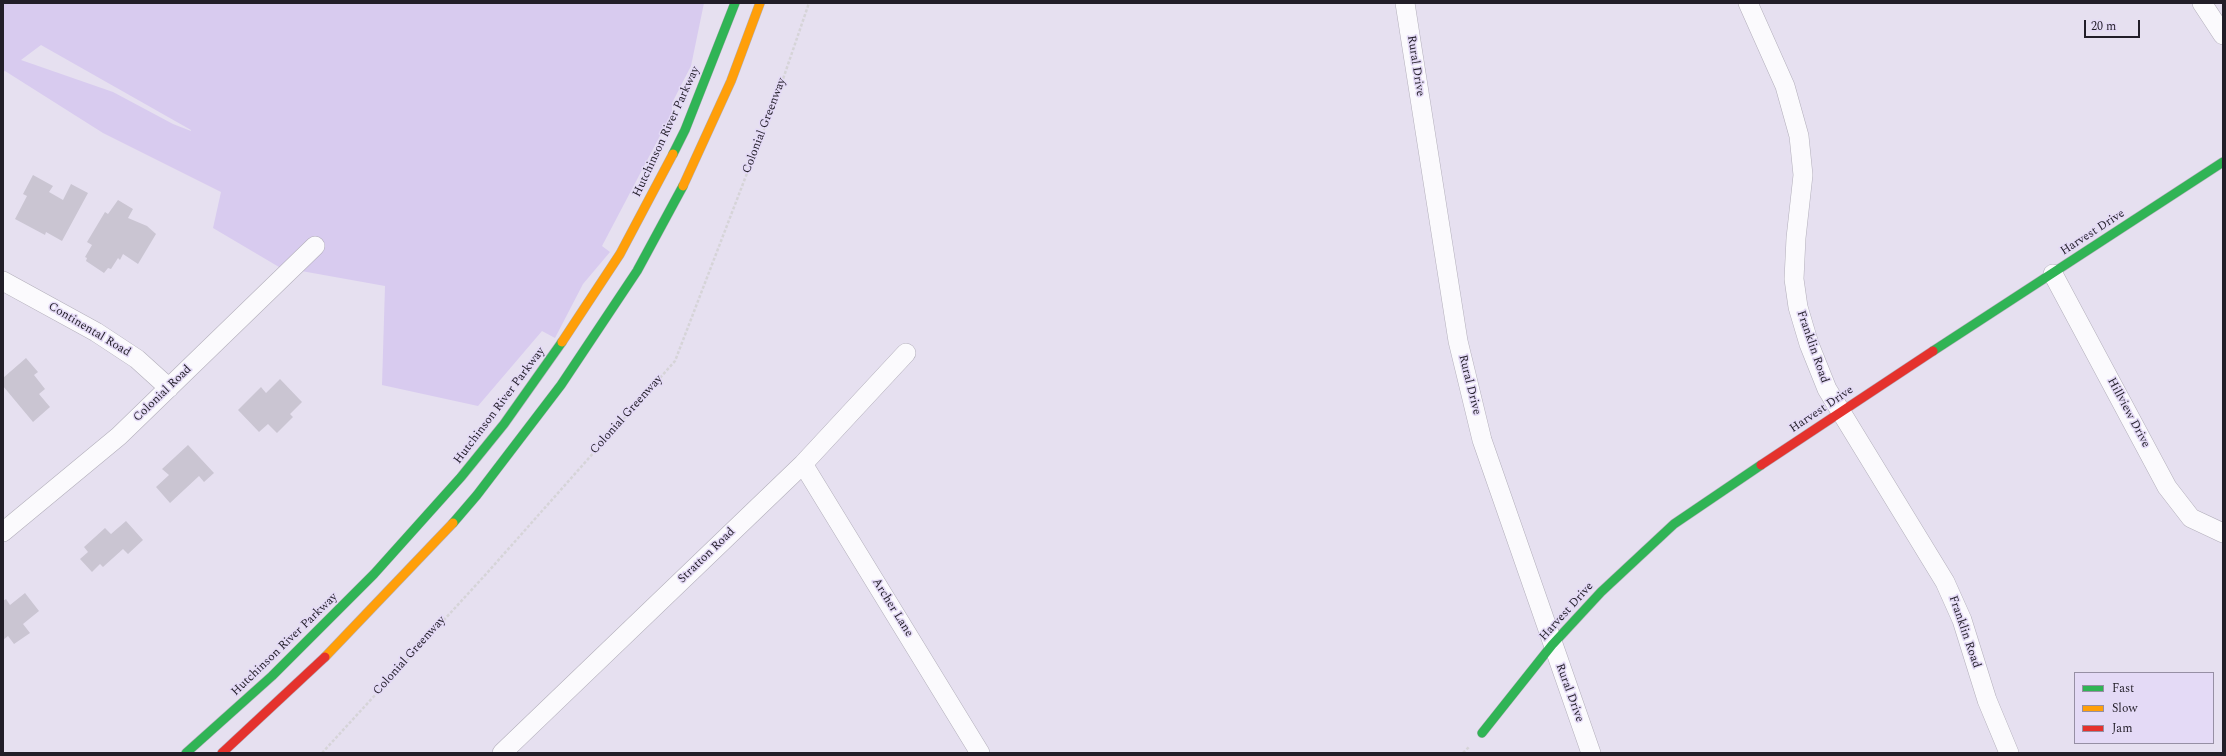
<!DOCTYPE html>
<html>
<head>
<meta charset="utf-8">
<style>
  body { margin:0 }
  #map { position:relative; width:2226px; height:756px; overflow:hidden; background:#e6e0f0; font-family:Spectral,serif }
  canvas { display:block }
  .frame { position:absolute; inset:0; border:4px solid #221e28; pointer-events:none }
  .legend { position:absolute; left:2074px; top:672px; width:140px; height:72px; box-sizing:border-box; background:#e4daf6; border:1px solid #968fa4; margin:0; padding:5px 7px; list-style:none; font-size:12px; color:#221e28 }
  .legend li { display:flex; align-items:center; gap:8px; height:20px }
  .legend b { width:20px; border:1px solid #968fa4 }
  .scale { position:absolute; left:2084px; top:20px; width:56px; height:18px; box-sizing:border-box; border:2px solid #221e28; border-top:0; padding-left:5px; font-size:12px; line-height:14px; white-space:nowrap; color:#221e28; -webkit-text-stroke:3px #e4daf6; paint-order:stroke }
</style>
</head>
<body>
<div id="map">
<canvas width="2226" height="756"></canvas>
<div class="frame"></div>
<ul class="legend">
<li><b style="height:5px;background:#30b455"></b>Fast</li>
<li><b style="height:5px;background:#ff9f0a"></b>Slow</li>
<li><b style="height:5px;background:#e5322d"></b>Jam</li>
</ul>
<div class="scale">20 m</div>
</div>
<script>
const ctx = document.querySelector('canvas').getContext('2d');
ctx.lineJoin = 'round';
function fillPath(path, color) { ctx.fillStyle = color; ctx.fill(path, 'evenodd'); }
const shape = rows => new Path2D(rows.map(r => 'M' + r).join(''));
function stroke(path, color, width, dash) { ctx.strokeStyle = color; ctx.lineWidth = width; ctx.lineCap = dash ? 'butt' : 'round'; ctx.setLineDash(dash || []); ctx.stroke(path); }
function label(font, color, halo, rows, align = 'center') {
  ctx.font = font + ' Spectral,serif'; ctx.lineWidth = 3; ctx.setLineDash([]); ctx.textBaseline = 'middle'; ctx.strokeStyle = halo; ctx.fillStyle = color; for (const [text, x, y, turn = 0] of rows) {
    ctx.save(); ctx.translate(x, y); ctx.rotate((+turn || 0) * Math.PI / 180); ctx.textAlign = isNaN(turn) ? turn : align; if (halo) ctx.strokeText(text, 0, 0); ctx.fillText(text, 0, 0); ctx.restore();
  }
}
const green = shape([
  [3,3,704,3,691,66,672,103,672,113,602,246,610,252,583,284,555,338,542,331,478,406,382,385,385,286,279,267,213,228,221,192,103,133,5,71,3,72],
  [41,45,191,130,191,131,173,124,113,92,21,60]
]);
const building = shape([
  [33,175,53,186,49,192,63,200,71,184,88,193,62,241,46,232,45,235,15,219,27,196,23,194],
  [118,200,133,209,128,218,147,226,156,234,138,264,123,254,120,260,118,258,111,269,108,268,104,273,86,261,87,258,85,257,92,245,87,242,105,212,108,214],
  [26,358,38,372,34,375,45,389,39,394,50,407,33,422,3,386,3,378],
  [280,379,302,402,290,414,293,417,277,433,268,424,259,432,238,410,261,387,266,393],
  [188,445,214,473,204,482,199,476,170,503,156,487,169,475,162,469],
  [126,521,143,540,128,554,123,549,103,567,100,564,92,572,80,559,88,552,84,547,105,528,111,534],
  [25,593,39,611,23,624,30,633,14,644,8,636,3,640,3,601,6,599,10,605]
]);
const path = shape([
  [322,753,487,573,675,361,782,82,809,3],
  [1463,753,1469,747]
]);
const street = shape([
  [1405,3,1458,341,1482,440,1591,753],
  [1748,3,1785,86,1799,136,1803,175,1796,238,1794,279,1798,307,1809,344,1827,389,1945,582,1962,620,1987,700,2009,753],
  [2202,3,2223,35],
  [2053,274,2167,487,2191,518,2223,533],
  [3,281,96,332,137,359,169,388],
  [803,464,980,753],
  [3,532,119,436,315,246],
  [502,753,803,464,906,353]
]);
const fast = shape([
  [673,154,685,130,735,3],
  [1933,351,2223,162],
  [453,523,477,495,561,385,637,271,683,186],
  [1482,733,1552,645,1601,592,1674,524,1761,465],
  [186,753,272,676,374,574,461,477,504,424,562,342]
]);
const slow = shape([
  [683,186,731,81,760,3],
  [562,342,620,254,673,154],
  [325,657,453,523]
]);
const jam = shape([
  [1761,465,1933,351],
  [222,753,325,657]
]);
const streetNames = [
  ["Rural Drive",1415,66,81],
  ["Colonial Greenway",765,126,-69],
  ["Hutchinson River Parkway",667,132,-65],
  ["Harvest Drive",2093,233,-33],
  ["Continental Road",89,330,31],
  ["Franklin Road",1812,347,71],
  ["Rural Drive",1469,385,76],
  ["Colonial Road",163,394,-44],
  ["Hutchinson River Parkway",500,406,-53],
  ["Harvest Drive",1822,410,-34],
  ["Hillview Drive",2128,413,62],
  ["Colonial Greenway",627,415,-48],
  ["Stratton Road",707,556,-44],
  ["Archer Lane",892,608,58],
  ["Harvest Drive",1567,612,-48],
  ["Franklin Road",1964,632,71],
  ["Hutchinson River Parkway",285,645,-44],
  ["Colonial Greenway",410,656,-48],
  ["Rural Drive",1569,693,70]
];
fillPath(green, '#d8cbef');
fillPath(building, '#cac5d2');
stroke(street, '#b2aeba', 20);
stroke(fast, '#b2aeba', 10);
stroke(slow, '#b2aeba', 10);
stroke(jam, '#b2aeba', 10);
stroke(path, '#d6d4d8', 2.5, [3, 2]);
stroke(street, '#fbfafd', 19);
stroke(fast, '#30b455', 9);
stroke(slow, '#ff9f0a', 9);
stroke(jam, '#e5322d', 9);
label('12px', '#221e28', '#e4daf6', streetNames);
</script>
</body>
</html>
